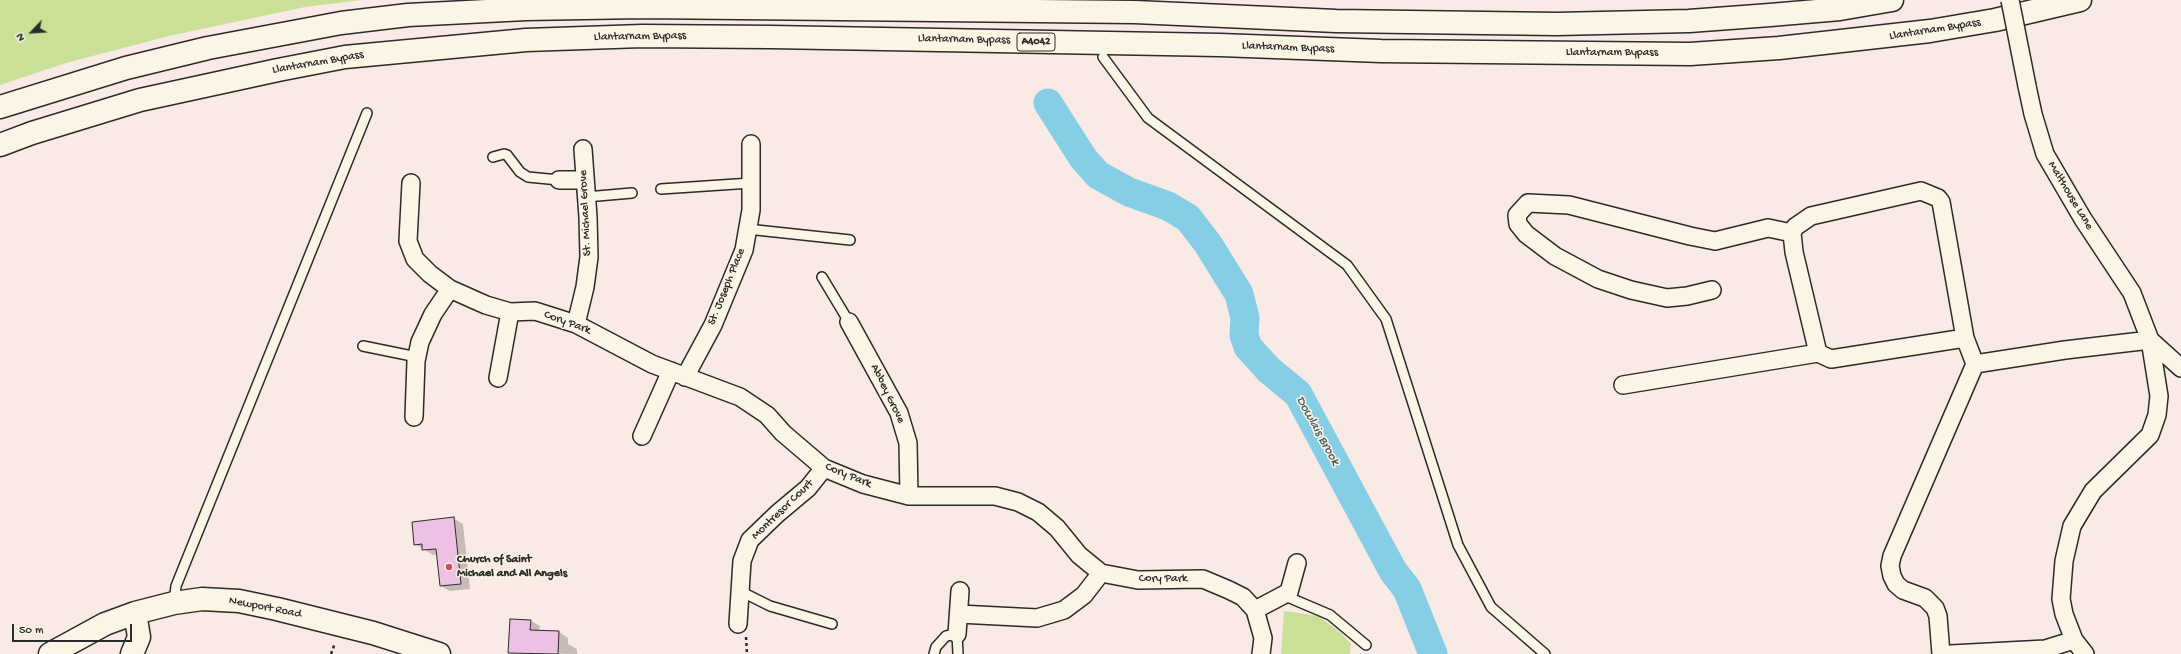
<!DOCTYPE html>
<html>
<head>
<meta charset="utf-8">
<style>
  body { margin:0 }
  #map { position:relative; width:2181px; height:654px; overflow:hidden; background:#f9eae5; font-family:"Gochi Hand",sans-serif }
  canvas { display:block }
  .north { position:absolute; left:12px; top:12px; width:40px; height:40px; -webkit-text-stroke:3px #fcf5e5; paint-order:stroke; rotate:245deg; font-size:11px; font-weight:700; line-height:16px; text-align:center; color:#2b2b2b }
  .north::after { content:''; display:block; margin:auto; width:14px; height:18px; background:#2b2b2b; clip-path:polygon(50% 0,100% 100%,50% 72%,0 100%) }
  .scale { position:absolute; left:12px; top:624px; width:120px; height:18px; box-sizing:border-box; border:2px solid #2b2b2b; border-top:0; padding-left:5px; font-size:12px; line-height:14px; white-space:nowrap; color:#2b2b2b; -webkit-text-stroke:3px #fcf5e5; paint-order:stroke }
</style>
</head>
<body>
<div id="map">
<canvas width="2181" height="654"></canvas>
<div class="north">N</div>
<div class="scale">50 m</div>
</div>
<script>
const ctx = document.querySelector('canvas').getContext('2d');
ctx.lineJoin = 'round';
function fillPath(path, color) { ctx.fillStyle = color; ctx.fill(path, 'evenodd'); }
const shape = rows => new Path2D(rows.map(r => 'M' + r).join(''));
function stroke(path, color, width, dash) { ctx.strokeStyle = color; ctx.lineWidth = width; ctx.lineCap = dash ? 'butt' : 'round'; ctx.setLineDash(dash || []); ctx.stroke(path); }
function label(font, color, halo, rows, align = 'center') {
  ctx.font = font + ' "Gochi Hand",sans-serif'; ctx.lineWidth = 3; ctx.setLineDash([]); ctx.textBaseline = 'middle'; ctx.strokeStyle = halo; ctx.fillStyle = color; for (const [text, x, y, turn = 0] of rows) {
    ctx.save(); ctx.translate(x, y); ctx.rotate((+turn || 0) * Math.PI / 180); ctx.textAlign = isNaN(turn) ? turn : align; if (halo) ctx.strokeText(text, 0, 0); ctx.fillText(text, 0, 0); ctx.restore();
  }
}
const green = shape([
  [0,0,362,0,305,7,169,36,66,63,0,85],
  [1284,611,1318,616,1340,632,1351,644,1350,654,1281,654]
]);
const shadow = shape([
  [453,518,463,524,470,589,450,591,441,586,438,554,433,555,415,544],
  [531,621,540,626,539,631,559,632,568,638,568,644,577,649,577,654,509,653]
]);
const river = shape([
  [1048,103,1083,158,1098,175,1129,192,1168,206,1188,218,1208,244,1239,294,1245,318,1244,335,1248,347,1269,370,1298,394,1393,571,1407,589,1433,654]
]);
const building = shape([
  [454,517,461,584,440,586,436,549,422,550,422,544,414,545,412,522,454,517],
  [510,619,531,620,530,630,559,631,558,654,508,653,510,619]
]);
const path = shape([
  [746,637,747,654],
  [331,654,335,643]
]);
const service = shape([
  [1103,57,1148,118,1347,265,1386,319,1458,545,1491,607,1545,654],
  [493,157,504,154,507,155,520,172,528,177,559,180],
  [661,189,751,183],
  [586,197,632,193],
  [747,229,850,240],
  [822,277,849,322],
  [363,346,417,357],
  [740,591,770,606,832,624],
  [1283,595,1330,615,1366,645],
  [174,603,176,586,367,113],
  [934,654,936,647,946,636,957,634,958,654]
]);
const minor = shape([
  [2027,86,2033,114,2045,154,2083,219,2132,293,2150,340,2181,368],
  [559,180,584,180],
  [411,183,408,241,415,259,430,274,450,289,486,305,510,312],
  [1712,290,1687,296,1667,298,1631,290,1598,279,1555,256,1526,234,1518,224,1517,215,1528,203,1569,205,1690,236,1715,241,1768,228,1792,233],
  [849,322,899,413,908,443,909,496],
  [576,324,585,287,589,257,588,217,583,149],
  [1818,353,1794,252,1792,233,1795,227,1811,216,1921,191,1938,198,1941,202,1965,338,1975,364,1892,556,1890,566,1892,576,1896,584,1903,590,1925,598,1935,608,1938,616,1941,654],
  [1975,364,2065,350,2150,340,2159,396,2157,415,2150,435,2093,491,2072,526,2064,561,2061,599,2064,614,2074,640,2085,654],
  [685,377,713,325,744,250,751,210,751,144],
  [498,378,510,312,535,311,576,324,652,364,740,397,767,415,783,433,824,468,863,484,909,496,995,496,1018,502,1038,512,1057,528,1079,555,1101,573,1138,580,1203,579,1229,590,1243,597,1255,610,1263,638,1261,654],
  [1623,385,1818,353,1831,359,1965,338],
  [414,417,416,361,420,342,433,314,450,289],
  [642,436,671,371],
  [1255,610,1289,592,1297,563],
  [959,614,1037,618,1064,610,1084,595,1101,573],
  [738,624,742,561,750,540,777,514,808,488,824,468],
  [957,634,960,591],
  [1951,654,2045,649,2074,640]
]);
const tertiary = shape([
  [50,654,105,624,135,613,174,603,202,599,239,601,277,609,373,633,439,654],
  [132,654,139,637,135,613]
]);
const trunk = shape([
  [0,107,126,68,208,48,341,23,408,15,526,9,641,7,1135,12,1336,21,1557,24,1689,21,1770,15,1840,9,1892,0],
  [0,145,32,133,140,100,278,70,345,57,526,40,642,36,771,37,1220,45,1381,51,1690,54,1779,48,1930,31,1995,20,2080,0]
]);
const minorBridge = shape([
  [2010,0,2027,86]
]);
const markers = [
  [449,567,4,"#d1495b"]
];
const shields = [
  [1036,42,38]
];
const shieldNames = [
  ["A4042",1036,42]
];
const streetNames = [
  ["Llantarnam Bypass",1935,30,-9],
  ["Llantarnam Bypass",640,37,-1],
  ["Llantarnam Bypass",964,40,1],
  ["Llantarnam Bypass",1288,48,2],
  ["Llantarnam Bypass",1612,53],
  ["Llantarnam Bypass",318,63,-10],
  ["Malthouse Lane",2070,196,59],
  ["St. Michael Grove",586,213,-93],
  ["St. Joseph Place",727,287,-68],
  ["Cory Park",567,323,20],
  ["Abbey Grove",887,394,64],
  ["Cory Park",848,476,22],
  ["Montresor Court",783,510,-44],
  ["Cory Park",1163,579],
  ["Newport Road",265,608,11]
];
const poiNames = [
  ["Church of Saint",457,560],
  ["Michael and All Angels",457,574]
];
const waterNames = [
  ["Dowlais Brook",1317,431,61]
];
fillPath(green, '#c9e096');
fillPath(shadow, '#0003');
stroke(river, '#85cee6', 29);
fillPath(building, '#eec0e3');
stroke(building, '#2b2b2b', 1);
stroke(service, '#2b2b2b', 12);
stroke(minor, '#2b2b2b', 20);
stroke(tertiary, '#2b2b2b', 25);
stroke(trunk, '#2b2b2b', 25);
stroke(path, '#2b2b2b', 2.5, [3, 3]);
stroke(service, '#fcf5e5', 9);
stroke(minor, '#fcf5e5', 17);
stroke(tertiary, '#fcf5e5', 22);
stroke(trunk, '#fcf5e5', 22);
stroke(minorBridge, '#2b2b2b', 20, []);
stroke(minorBridge, '#fcf5e5', 17);
for (const [x, y, r, color] of markers) { const dot = new Path2D(); dot.arc(x, y, r, 0, 2 * Math.PI); ctx.fillStyle = color; ctx.fill(dot); stroke(dot, '#fcf5e5', 1.5); }
for (const [x, y, w] of shields) { const box = new Path2D(); box.roundRect(x - w / 2, y - 9, w, 18, 3); ctx.fillStyle = '#fcf5e5'; ctx.fill(box); stroke(box, '#2b2b2b', 1); }
label('bold 11px', '#2b2b2b', null, shieldNames);
label('12px', '#2b2b2b', '#fcf5e5', streetNames);
label('bold 12px', '#2b2b2b', '#fcf5e5', poiNames, 'left');
label('italic 13px', '#465c63', '#fcf5e5', waterNames);
</script>
</body>
</html>
